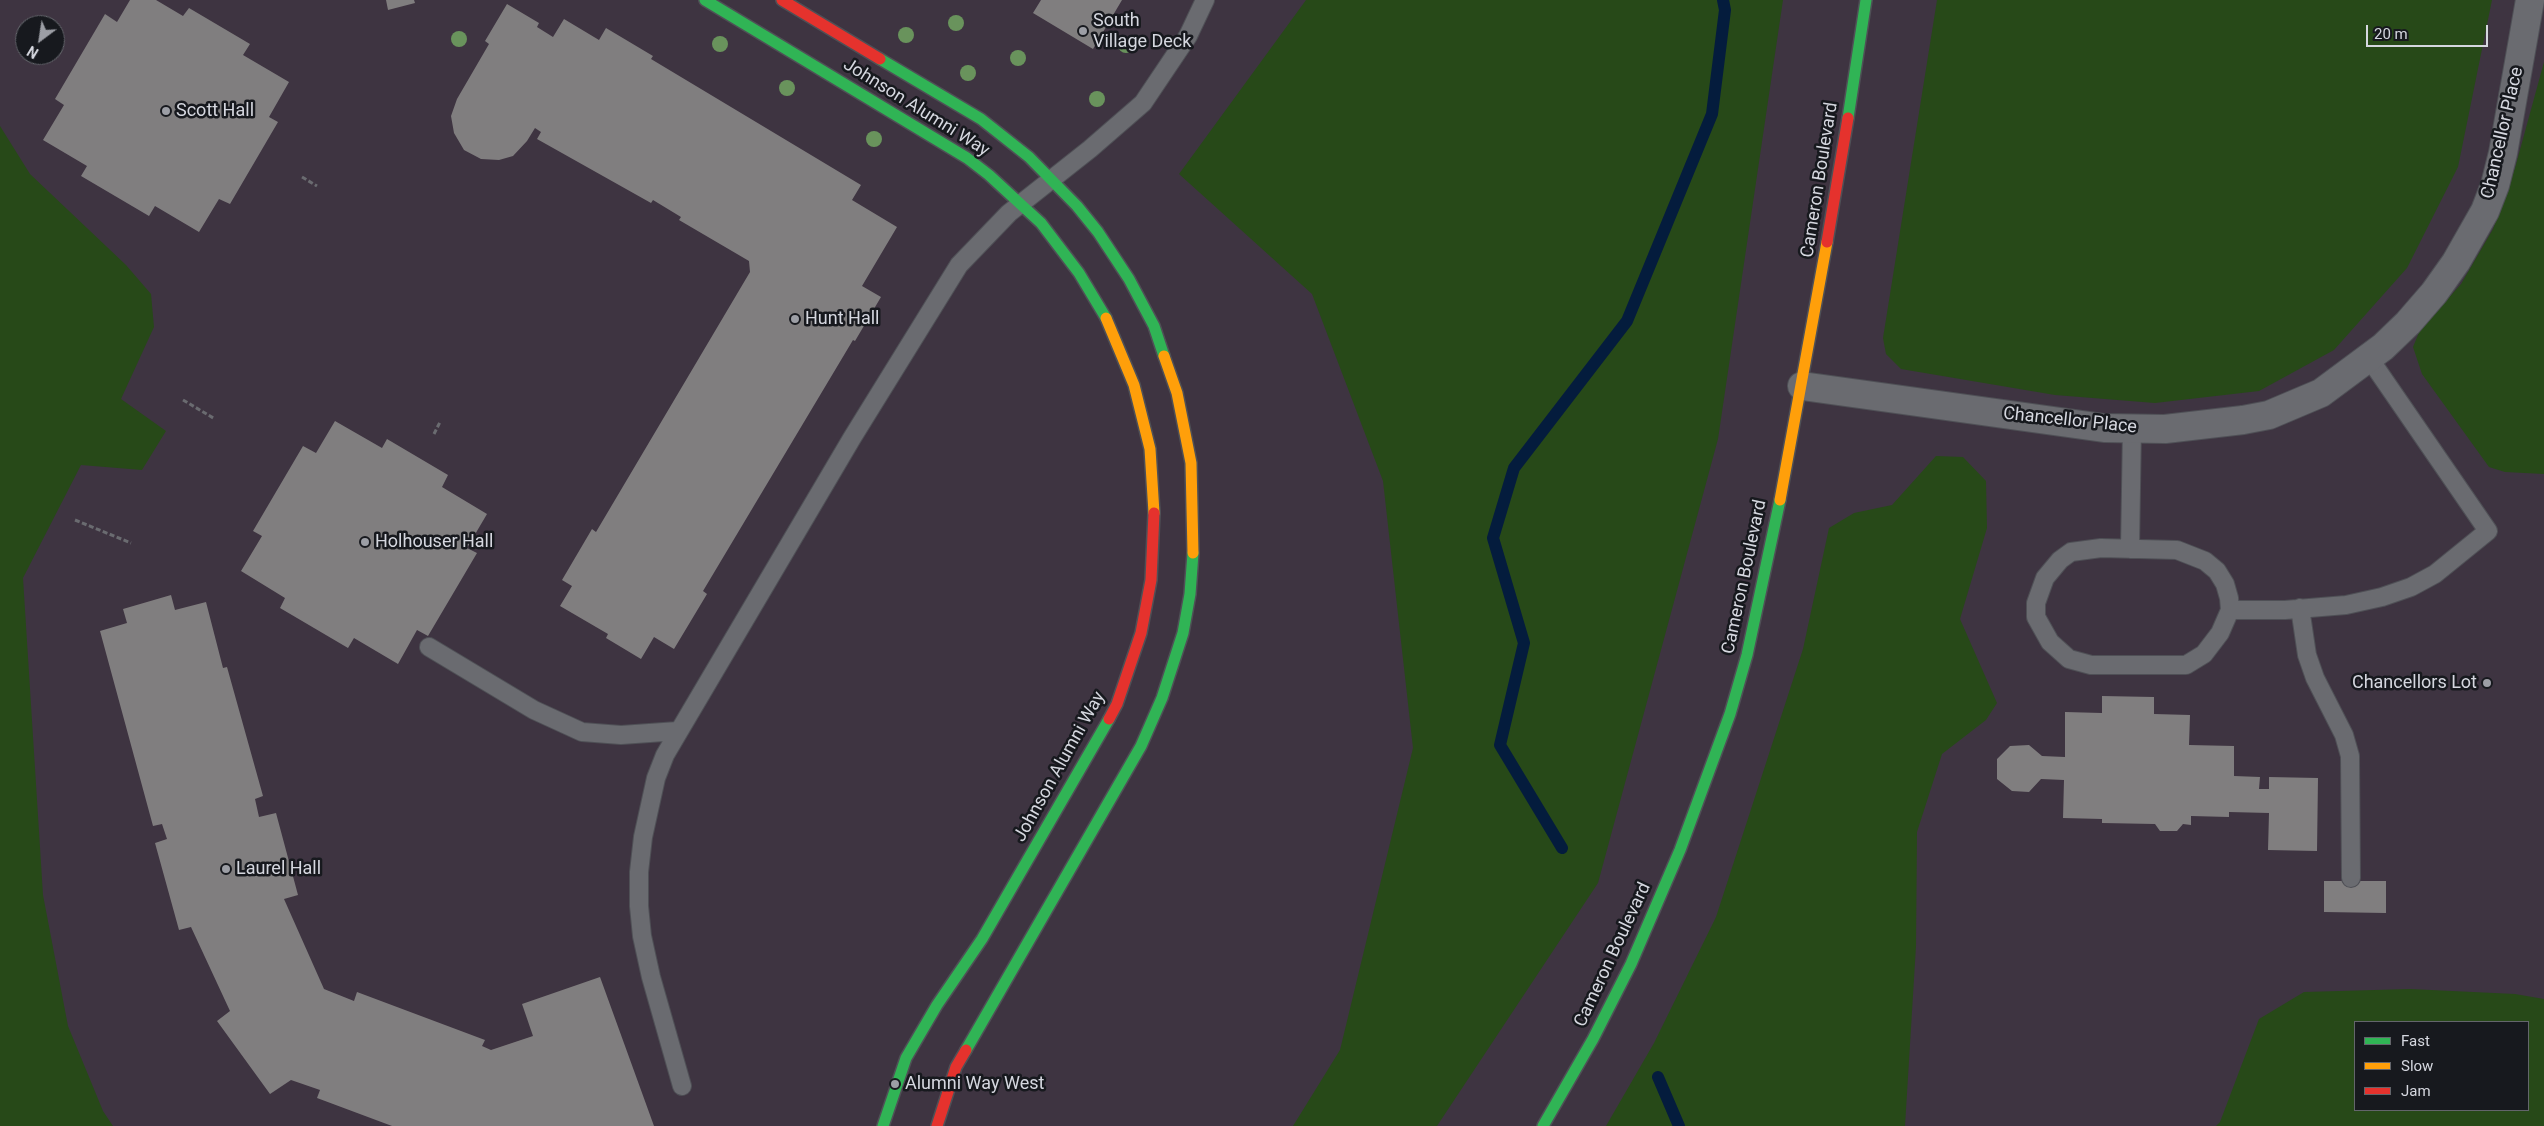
<!DOCTYPE html>
<html>
<head>
<meta charset="utf-8">
<style>
  body { margin:0 }
  #map { position:relative; width:2544px; height:1126px; overflow:hidden; background:#32333a; font-family:Roboto,sans-serif }
  canvas { display:block }
  .legend { position:absolute; left:2354px; top:1021px; width:175px; height:90px; box-sizing:border-box; background:#17191e; border:1px solid #63656b; margin:0; padding:6px 9px; list-style:none; font-size:15px; color:#d5d7df }
  .legend li { display:flex; align-items:center; gap:10px; height:25px }
  .legend b { width:25px; border:1px solid #63656b }
  .north { position:absolute; left:15px; top:15px; width:50px; height:50px; box-sizing:border-box; background:#17191e; border:1px solid #63656b; border-radius:50%; rotate:211deg; font-size:14px; font-weight:700; line-height:20px; text-align:center; color:#d5d7df }
  .north::after { content:''; display:block; margin:auto; width:18px; height:22px; background:#9c9ea5; clip-path:polygon(50% 0,100% 100%,50% 72%,0 100%) }
  .scale { position:absolute; left:2366px; top:25px; width:122px; height:22px; box-sizing:border-box; border:2px solid #d5d7df; border-top:0; padding-left:6px; font-size:15px; line-height:18px; white-space:nowrap; color:#d5d7df; -webkit-text-stroke:4px #17191e; paint-order:stroke }
</style>
</head>
<body>
<div id="map">
<canvas width="2544" height="1126"></canvas>
<ul class="legend">
<li><b style="height:6px;background:#30b455"></b>Fast</li>
<li><b style="height:6px;background:#ff9f0a"></b>Slow</li>
<li><b style="height:6px;background:#e5322d"></b>Jam</li>
</ul>
<div class="north">N</div>
<div class="scale">20 m</div>
</div>
<script>
const ctx = document.querySelector('canvas').getContext('2d');
ctx.lineJoin = 'round';
function fillPath(path, color) { ctx.fillStyle = color; ctx.fill(path, 'evenodd'); }
const shape = rows => new Path2D(rows.map(r => 'M' + r).join(''));
function stroke(path, color, width, dash) { ctx.strokeStyle = color; ctx.lineWidth = width; ctx.lineCap = dash ? 'butt' : 'round'; ctx.setLineDash(dash || []); ctx.stroke(path); }
function label(font, color, halo, rows, align = 'center') {
  ctx.font = font + ' Roboto,sans-serif'; ctx.lineWidth = 5; ctx.setLineDash([]); ctx.textBaseline = 'middle'; ctx.strokeStyle = halo; ctx.fillStyle = color; for (const [text, x, y, turn = 0] of rows) {
    ctx.save(); ctx.translate(x, y); ctx.rotate((+turn || 0) * Math.PI / 180); ctx.textAlign = isNaN(turn) ? turn : align; if (halo) ctx.strokeText(text, 0, 0); ctx.fillText(text, 0, 0); ctx.restore();
  }
}
const education = shape([
  [0,0,2544,0,2544,1126,0,1126],
  [25,25,55,25,55,55,25,55],
  [2355,1022,2528,1022,2528,1110,2355,1110]
]);
const green = shape([
  [1306,0,1783,0,1718,439,1598,883,1437,1126,1293,1126,1340,1050,1413,748,1383,481,1312,294,1179,174],
  [1937,0,2492,0,2458,167,2407,268,2334,350,2259,391,2155,403,2055,395,1901,369,1886,354,1883,338],
  [2544,62,2544,474,2505,472,2489,467,2422,374,2413,347,2420,330,2461,284,2493,229,2515,168],
  [0,126,30,174,126,265,151,294,154,327,121,399,166,431,142,470,81,465,23,578,43,895,68,1026,103,1111,113,1126,0,1126],
  [1936,456,1963,457,1986,481,1987,528,1960,619,1997,703,1986,720,1942,754,1917,832,1916,946,1905,1126,1606,1126,1654,1043,1716,917,1803,649,1829,528,1854,513,1892,505],
  [2410,989,2515,994,2544,999,2544,1126,2216,1126,2220,1122,2259,1019,2304,992],
  [2355,1022,2528,1022,2528,1110,2355,1110]
]);
const stream = shape([
  [1562,848,1500,745,1524,643,1493,538,1514,468,1627,321,1712,114,1725,10,1723,0],
  [1658,1077,1679,1126]
]);
const building = shape([
  [130,0,156,0,183,16,189,8,250,44,243,55,289,82,269,117,278,122,230,204,219,199,199,232,155,206,149,216,81,176,87,166,43,140,64,105,55,99,105,14,117,22],
  [386,0,414,0,415,3,388,10],
  [1041,0,1122,0,1093,49,1033,13],
  [507,4,539,23,537,27,553,37,564,19,599,40,606,28,653,56,651,59,861,185,852,200,897,227,862,286,881,297,855,341,853,340,703,591,707,594,674,649,654,637,641,659,606,638,608,634,560,606,572,586,562,580,592,529,596,532,750,272,749,261,679,220,681,217,653,200,651,203,537,139,541,132,535,128,527,141,513,156,499,160,481,159,464,150,454,133,451,116,457,99,489,44,485,41],
  [335,421,382,448,387,439,448,475,442,487,487,514,467,548,477,553,428,636,417,630,398,664,354,638,348,648,280,608,285,598,241,571,262,536,253,531,303,446,316,453],
  [171,595,175,610,206,602,223,668,227,667,263,796,255,799,259,817,276,813,298,895,284,899,324,989,354,1001,357,992,485,1040,482,1046,491,1050,533,1036,522,1004,600,977,654,1126,392,1126,317,1098,320,1090,291,1080,270,1094,217,1021,230,1011,191,927,179,930,155,843,167,839,162,824,153,826,100,631,127,623,123,609],
  [2102,696,2154,697,2154,714,2190,715,2189,745,2234,746,2234,776,2260,777,2259,789,2269,789,2269,777,2318,778,2317,851,2268,850,2269,813,2229,812,2229,817,2191,816,2191,825,2183,824,2177,831,2160,831,2155,824,2102,823,2102,819,2063,818,2064,780,2041,779,2029,792,2012,791,1997,779,1997,759,2010,746,2029,745,2042,756,2065,757,2065,712,2102,713],
  [2324,881,2386,881,2386,913,2324,912]
]);
const path = shape([
  [302,177,317,186],
  [183,400,215,419],
  [434,434,440,422],
  [75,520,131,543]
]);
const lane = shape([
  [2101,548,2177,550,2205,561,2217,571,2225,584,2229,598,2230,610,2220,633,2204,654,2186,665,2091,665,2069,659,2050,642,2036,617,2036,603,2045,578,2060,560,2071,552,2101,548],
  [2130,549,2132,428],
  [2300,608,2307,655,2315,678,2344,735,2350,756,2351,878],
  [2230,610,2285,610,2346,605,2382,597,2411,587,2435,574,2488,531,2369,358],
  [429,647,534,710,582,732,621,735,678,731],
  [682,1086,651,977,642,936,639,906,639,872,643,837,656,778,665,755,852,438,959,265,1009,213,1090,149,1143,103,1188,36,1205,0]
]);
const street = shape([
  [1802,386,2104,428,2165,429,2243,420,2269,415,2321,393,2383,347,2408,323,2434,293,2456,262,2485,211,2495,185,2503,153,2530,0]
]);
const fast = shape([
  [705,0,967,158,989,175,1041,223,1079,273,1106,318],
  [880,59,981,119,1029,157,1077,206,1098,232,1129,279,1154,326,1164,356],
  [1848,118,1866,0],
  [966,1050,1141,746,1162,698,1183,633,1190,594,1193,553],
  [883,1126,906,1058,937,1005,982,939,1109,719],
  [1543,1126,1593,1039,1631,964,1680,850,1730,714,1747,655,1780,500]
]);
const slow = shape([
  [1106,318,1134,385,1150,449,1154,513],
  [1164,356,1177,393,1191,463,1193,553],
  [1780,500,1827,242]
]);
const jam = shape([
  [782,0,880,59],
  [1827,242,1848,118],
  [1109,719,1117,704,1141,633,1151,580,1154,513],
  [937,1126,956,1067,966,1050]
]);
const trees = [
  [956,23],
  [906,35],
  [459,39],
  [720,44],
  [1126,45],
  [1018,58],
  [968,73],
  [787,88],
  [1097,99],
  [874,139]
];
const markers = [
  [1083,31,5,"#9c9ea5"],
  [166,111,5,"#9c9ea5"],
  [795,319,5,"#9c9ea5"],
  [365,542,5,"#9c9ea5"],
  [2487,683,5,"#9c9ea5"],
  [226,869,5,"#9c9ea5"],
  [895,1084,5,"#9c9ea5"]
];
const poiNames = [
  ["South",1093,21],
  ["Village Deck",1093,42],
  ["Scott Hall",176,111],
  ["Hunt Hall",805,319],
  ["Holhouser Hall",375,542],
  ["Chancellors Lot",2477,683,"right"],
  ["Laurel Hall",236,869],
  ["Alumni Way West",905,1084]
];
const streetNames = [
  ["Johnson Alumni Way",916,108,32],
  ["Chancellor Place",2503,133,-77],
  ["Cameron Boulevard",1820,180,-81],
  ["Chancellor Place",2070,421,6],
  ["Cameron Boulevard",1745,577,-78],
  ["Johnson Alumni Way",1060,767,-61],
  ["Cameron Boulevard",1613,955,-65]
];
fillPath(education, '#3e3441');
fillPath(green, '#274918');
stroke(stream, '#041c3d', 12);
fillPath(building, '#807e7f');
stroke(lane, '#4f5056', 20);
stroke(street, '#4f5056', 30);
stroke(fast, '#4f5056', 14);
stroke(slow, '#4f5056', 14);
stroke(jam, '#4f5056', 14);
stroke(path, '#6a6b70', 3, [5, 2.5]);
stroke(lane, '#6a6b70', 18);
stroke(street, '#6a6b70', 28);
stroke(fast, '#30b455', 11);
stroke(slow, '#ff9f0a', 11);
stroke(jam, '#e5322d', 11);
ctx.fillStyle = '#69935c';
for (const [x, y] of trees) { ctx.beginPath(); ctx.arc(x, y, 8, 0, 2 * Math.PI); ctx.fill(); }
for (const [x, y, r, color] of markers) { const dot = new Path2D(); dot.arc(x, y, r, 0, 2 * Math.PI); ctx.fillStyle = color; ctx.fill(dot); stroke(dot, '#17191e', 2); }
label('18px', '#d5d7df', '#17191e', poiNames, 'left');
label('18px', '#d5d7df', '#17191e', streetNames);
</script>
</body>
</html>
